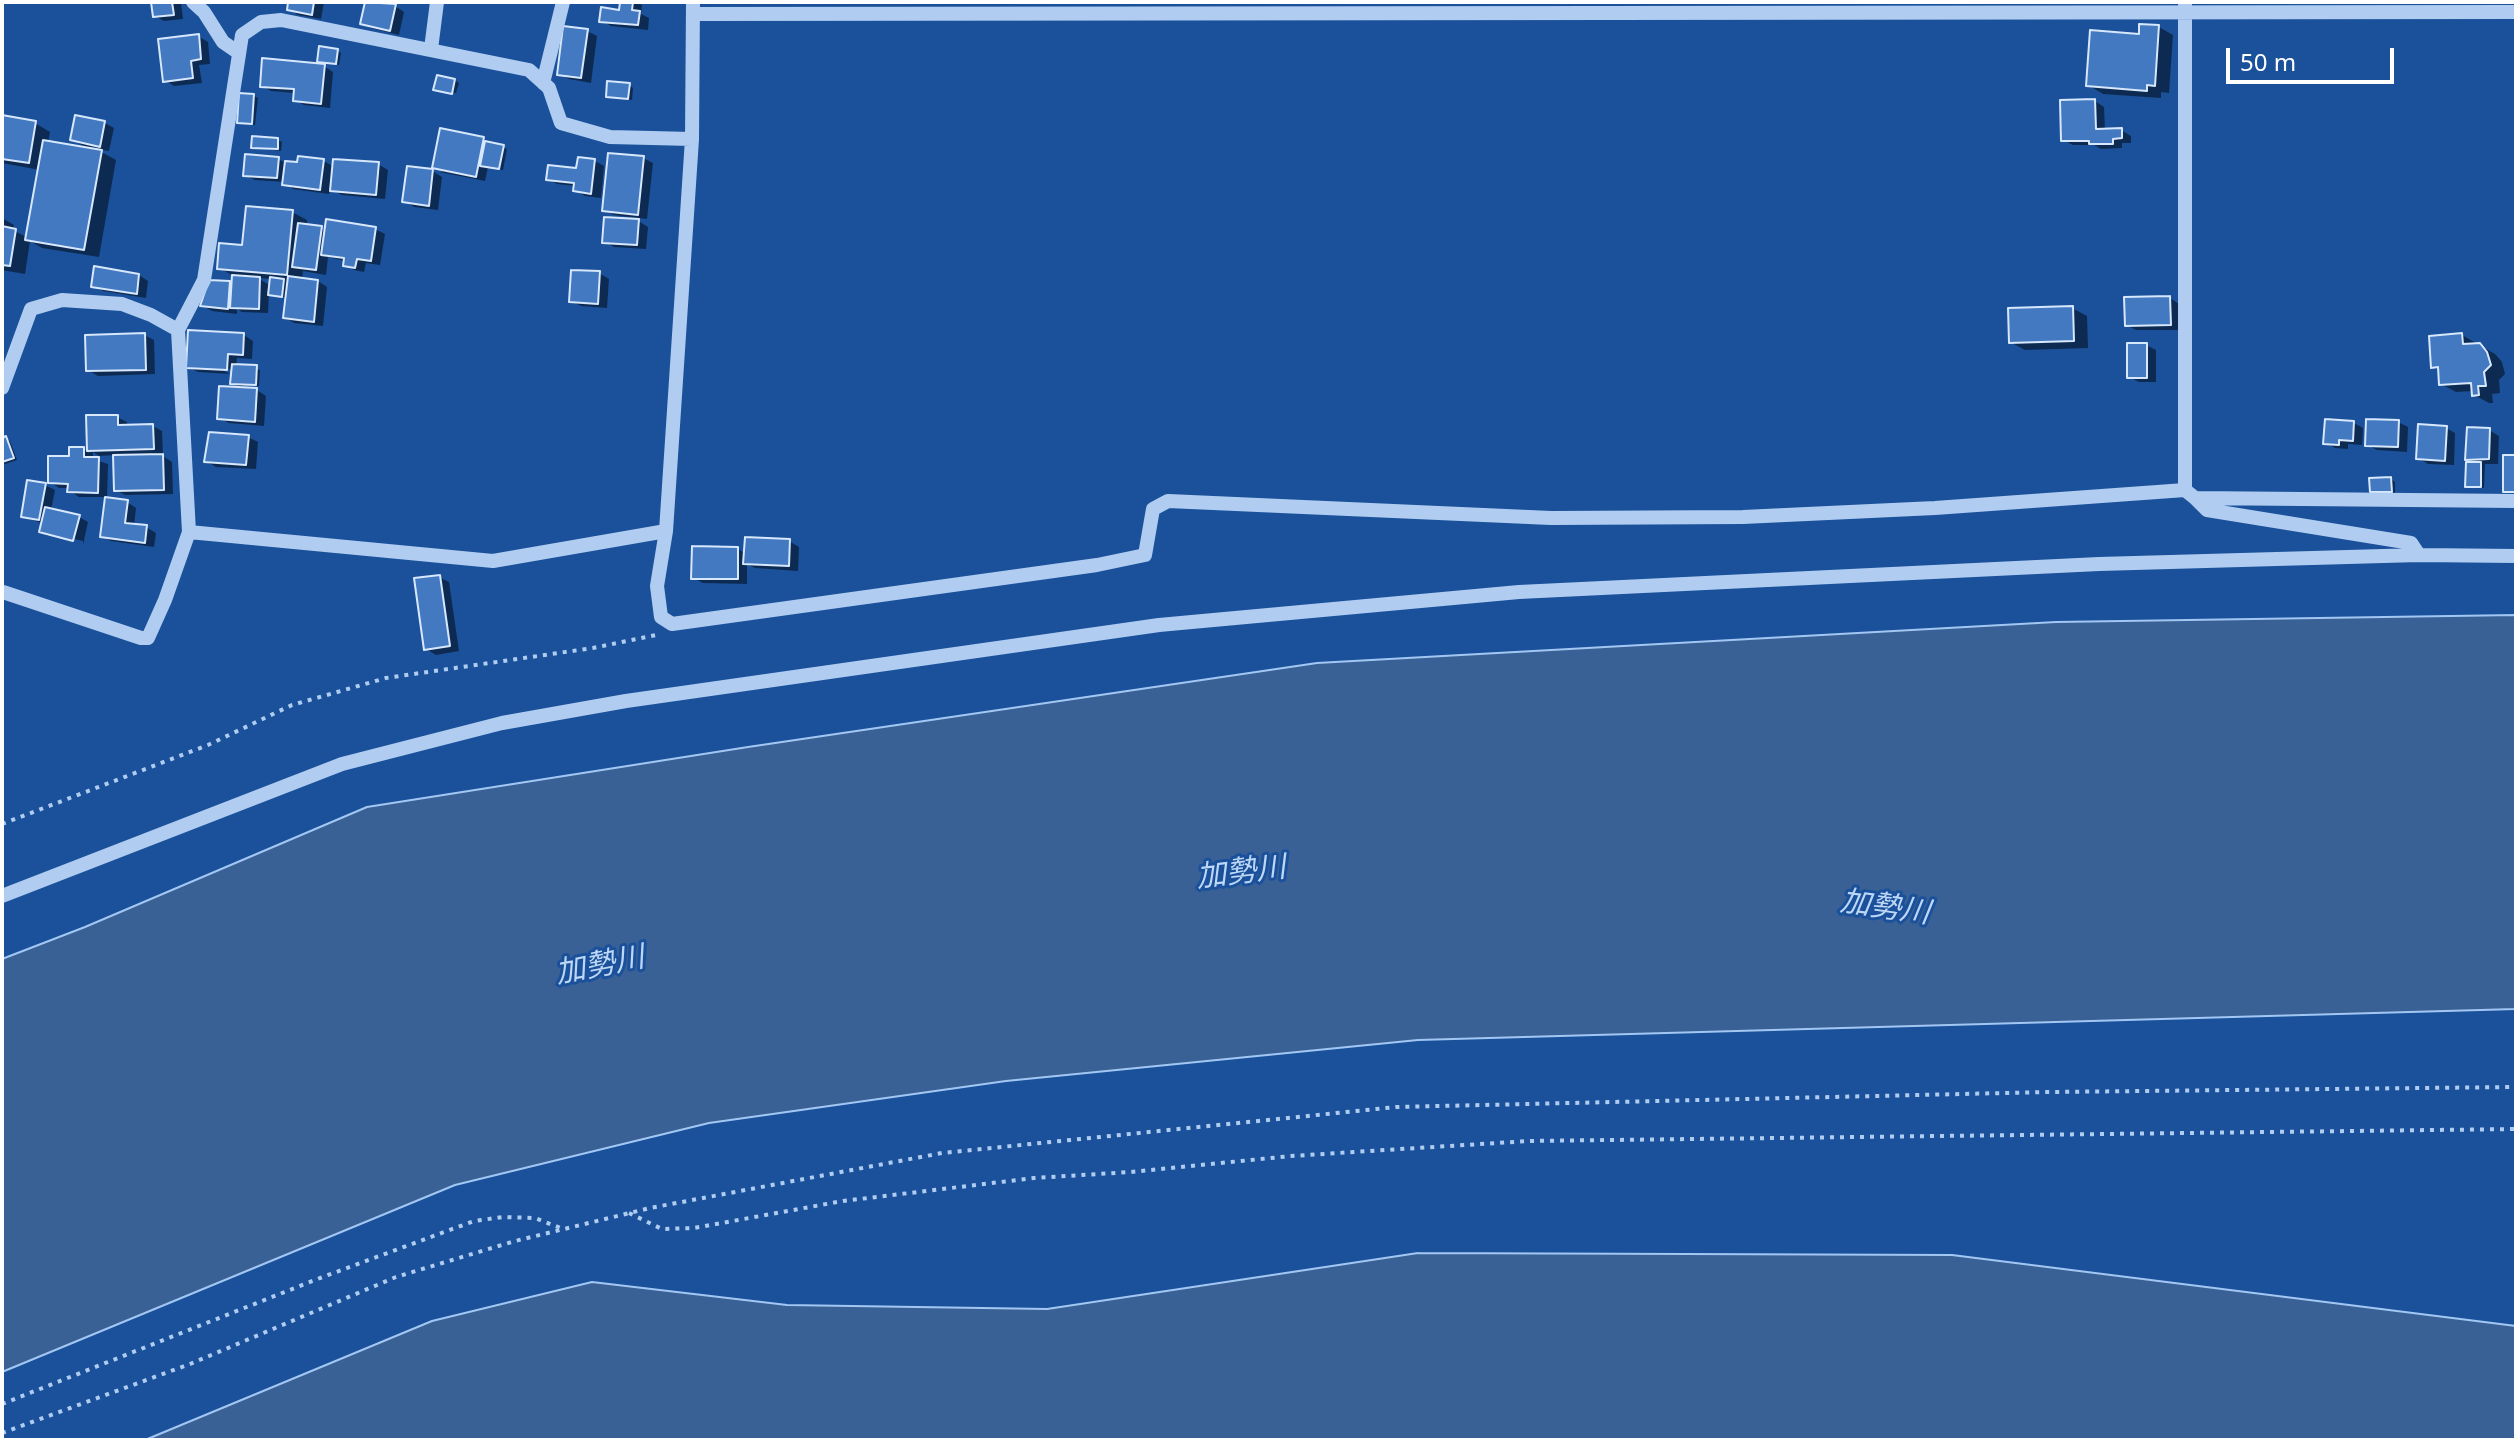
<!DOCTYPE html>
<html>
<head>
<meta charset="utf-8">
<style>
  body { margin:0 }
  #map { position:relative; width:2518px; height:1442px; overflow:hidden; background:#1a519a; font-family:"Noto Sans",sans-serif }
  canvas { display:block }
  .frame { position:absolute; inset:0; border:4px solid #fff; pointer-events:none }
  .scale { position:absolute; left:2226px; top:48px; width:168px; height:36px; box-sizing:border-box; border:4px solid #fff; border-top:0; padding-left:10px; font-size:24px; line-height:28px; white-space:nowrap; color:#fff; -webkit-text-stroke:6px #1a519a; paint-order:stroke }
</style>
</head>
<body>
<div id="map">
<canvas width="2518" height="1442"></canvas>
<div class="frame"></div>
<div class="scale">50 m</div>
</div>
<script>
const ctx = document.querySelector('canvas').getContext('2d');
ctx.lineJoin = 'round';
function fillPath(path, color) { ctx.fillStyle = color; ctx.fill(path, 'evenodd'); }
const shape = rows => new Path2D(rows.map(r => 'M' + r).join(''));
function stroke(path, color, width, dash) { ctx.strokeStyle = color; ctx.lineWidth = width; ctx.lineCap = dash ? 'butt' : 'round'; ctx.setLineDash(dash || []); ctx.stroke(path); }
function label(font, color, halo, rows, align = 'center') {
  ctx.font = font + ' "Noto Sans","Noto Sans JP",sans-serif'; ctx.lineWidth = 6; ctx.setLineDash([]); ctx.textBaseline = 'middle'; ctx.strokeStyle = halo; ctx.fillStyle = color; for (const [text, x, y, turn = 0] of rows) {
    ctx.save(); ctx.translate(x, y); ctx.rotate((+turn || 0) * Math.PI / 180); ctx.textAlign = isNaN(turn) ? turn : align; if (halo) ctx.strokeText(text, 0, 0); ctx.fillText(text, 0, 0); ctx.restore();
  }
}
const water = shape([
  [2516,615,2516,1009,1418,1040,1006,1081,709,1123,455,1185,2,1372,2,959,85,927,367,807,748,747,1317,663,2056,622,2516,615],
  [1418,1253,1952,1255,2516,1326,2516,1440,145,1440,432,1321,592,1282,787,1305,1047,1309,1418,1253]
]);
const shadow = shape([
  [153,2,181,2,183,19,164,21,155,16],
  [290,2,324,2,321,19,298,15,289,9],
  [367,2,395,6,404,12,399,35,371,28,362,23],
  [622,2,637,2,642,5,641,14,649,18,648,30,611,26,601,20,621,12],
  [2159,27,2173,35,2169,93,2161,92,2161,98,2103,94,2088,85,2140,36],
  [587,31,597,36,591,83,569,79,559,74],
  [198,36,208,42,210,64,199,65,202,83,174,86,165,80],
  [337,50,341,53,339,65,320,61],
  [324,66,333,72,330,108,304,105,295,100,295,93,271,91,262,86],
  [455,80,459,83,456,93,437,88],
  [629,85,633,88,632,100,608,96],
  [254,96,258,98,255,125,243,124,239,122],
  [2095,101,2104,107,2105,131,2121,130,2131,136,2131,143,2122,143,2122,148,2101,149,2094,145,2073,145,2063,140],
  [2,117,35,123,50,132,48,143,88,149,72,139,105,123,114,128,109,151,96,149,116,160,99,257,42,248,30,241,25,274,2,270,2,218,14,225,13,230,28,238,40,170,2,163],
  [483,139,507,149,503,170,488,167,485,181,439,172,443,172,434,167],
  [278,140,282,142,281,151,253,147],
  [643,158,653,163,647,219,614,215,604,210],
  [278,159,286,163,324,161,334,167,378,164,388,170,385,199,342,195,330,189,329,194,293,189,284,182,255,180,245,175],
  [579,159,595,161,604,166,601,198,585,196,575,190,576,186,557,184,548,179,578,171],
  [409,168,434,172,442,177,438,210,414,207,405,201],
  [292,212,307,220,307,226,326,230,375,229,385,234,380,265,366,263,364,272,354,270,345,264,345,261,328,257,326,275,303,271,302,280,318,281,327,287,323,326,294,323,285,317,287,298,269,293,268,313,242,312,237,309,237,314,212,311,202,305,229,283,233,286,234,276,219,268],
  [258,278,272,279,271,286],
  [637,220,648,227,646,249,614,247,604,241],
  [599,273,609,279,607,308,581,306,571,301],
  [139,275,148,281,146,298,103,291,94,286],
  [2170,298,2179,304,2180,330,2136,330,2126,325],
  [2072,308,2087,316,2088,348,2025,350,2010,342],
  [144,335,154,340,155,374,98,376,88,370],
  [244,335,253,341,252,359,237,358,236,366,260,370,259,386,243,385,243,389,232,383,233,371,219,364,217,367,230,374,198,372,188,367],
  [2462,335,2495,354,2502,362,2505,374,2499,380,2500,393,2492,394,2493,403,2489,403,2474,395,2474,391,2456,392,2441,384,2440,370,2433,366],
  [2146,345,2156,350,2156,382,2139,382,2129,377],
  [257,390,266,396,264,426,229,423,219,418],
  [88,417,117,417,127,422,127,427,153,426,162,431,163,456,172,462,173,494,125,495,116,490,115,455,99,456,93,452,93,459,108,464,107,500,127,502,136,508,134,526,146,527,156,533,154,547,111,541,102,536,107,497,79,497,70,491,70,488,59,488,50,482,71,458,83,449,89,453],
  [2398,422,2408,427,2407,452,2377,450,2367,445],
  [2354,423,2363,428,2362,445,2348,444,2348,449,2335,448,2325,442],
  [2446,428,2455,433,2454,465,2428,464,2418,458],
  [2489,430,2499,436,2498,464,2485,464,2484,488,2471,488,2467,486,2477,464,2467,458],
  [248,437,258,442,256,469,216,467,206,461],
  [6,438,10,441,17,460,2,465,2,440],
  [2391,479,2395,482,2395,493,2376,493,2372,491],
  [45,485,55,490,51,510,79,517,88,522,83,545,83,541,48,533,48,536,41,531,43,524,23,516],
  [789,541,799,547,798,571,755,568,747,564,747,584,703,583,693,578,738,549,746,554],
  [439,577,449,582,459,651,436,655,426,649]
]);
const building = shape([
  [151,2,172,2,174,15,153,17,151,2],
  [288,2,314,2,312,15,287,10,288,2],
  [365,2,396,4,390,31,360,24,365,2],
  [620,2,633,2,632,10,640,11,638,25,599,22,601,7,619,10,620,2],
  [2139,24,2159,25,2155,86,2147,85,2147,91,2086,86,2090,30,2139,34,2139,24],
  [563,26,588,29,581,78,557,75,563,26],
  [199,34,201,59,191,61,193,78,163,82,158,39,199,34],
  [319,46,338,49,336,64,317,62,319,46],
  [262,58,325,64,321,104,293,101,294,89,260,87,262,58],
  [437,75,455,79,452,94,433,90,437,75],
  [607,81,630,83,628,99,606,97,607,81],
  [239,93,254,94,252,124,237,123,239,93],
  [2095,99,2096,129,2122,128,2122,138,2113,139,2113,144,2089,144,2089,141,2061,141,2060,100,2095,99],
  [2,115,36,121,29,163,2,159,2,115],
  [75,115,105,121,100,147,70,140,75,115],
  [440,128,484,137,476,177,432,168,440,128],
  [252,136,278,138,278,149,251,148,252,136],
  [43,140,102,150,84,250,25,240,43,140],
  [485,141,504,145,499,169,480,166,485,141],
  [608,153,644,156,638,215,602,211,608,153],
  [245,154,279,157,277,178,243,176,245,154],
  [298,156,324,159,320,190,282,185,285,161,297,162,298,156],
  [578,157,595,159,591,194,573,191,574,183,546,180,548,165,576,168,578,157],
  [333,159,379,162,376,195,330,191,333,159],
  [407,166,433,169,429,206,402,202,407,166],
  [246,206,293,210,287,275,217,269,219,243,242,245,246,206],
  [604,217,639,219,637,245,602,243,604,217],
  [326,219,376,227,371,261,357,259,355,268,343,266,344,258,321,255,326,219],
  [298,223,322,226,316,270,292,267,298,223],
  [2,226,16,229,10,266,2,265,2,226],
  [94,266,139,274,137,294,91,287,94,266],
  [571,270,600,271,598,304,569,302,571,270],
  [232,275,260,277,259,309,230,308,232,275],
  [288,276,318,280,314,322,283,318,288,276],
  [270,277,284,279,282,297,268,295,270,277],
  [209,280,230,281,228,309,200,306,209,280],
  [2170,296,2171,325,2125,326,2124,297,2170,296],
  [2073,306,2074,341,2009,343,2008,308,2073,306],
  [188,330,244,333,243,355,228,354,227,370,186,368,188,330],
  [145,333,146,370,86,371,85,335,145,333],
  [2462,333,2463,344,2480,343,2487,352,2491,365,2484,372,2486,386,2478,386,2479,395,2472,396,2471,383,2439,385,2438,367,2431,368,2429,336,2462,333],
  [2127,343,2147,343,2147,378,2127,378,2127,343],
  [232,364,257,365,256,385,230,384,232,364],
  [219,386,257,388,255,422,217,419,219,386],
  [86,415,118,415,118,425,153,424,154,449,87,451,86,415],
  [2325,419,2354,421,2353,441,2339,440,2339,445,2323,444,2325,419],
  [2366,419,2399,420,2398,447,2365,446,2366,419],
  [2418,424,2447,426,2445,461,2416,459,2418,424],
  [2467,427,2490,428,2489,459,2465,460,2467,427],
  [209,432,249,435,246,465,204,462,209,432],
  [6,436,14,458,2,462,2,438,6,436],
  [69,447,84,447,84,457,99,457,98,493,67,492,68,484,48,483,48,456,69,456,69,447],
  [163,454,164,490,114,491,113,455,163,454],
  [2503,455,2516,455,2516,492,2503,492,2503,455],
  [2466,462,2481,462,2481,487,2465,487,2466,462],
  [2391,477,2392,492,2370,492,2369,478,2391,477],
  [27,480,46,483,39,520,21,517,27,480],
  [105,497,128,500,125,523,147,525,145,543,100,537,105,497],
  [45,507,80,515,73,541,39,532,45,507],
  [745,537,790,539,789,566,743,564,745,537],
  [692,546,738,547,738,579,691,579,692,546],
  [440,575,450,646,424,650,414,578,440,575]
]);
const path = shape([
  [2,824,208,745,292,705,386,678,593,648,656,635],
  [629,1213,662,1229,694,1228,843,1201,1034,1178,1131,1172,1291,1156,1528,1141,2516,1129],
  [2,1404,320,1278,474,1221,503,1217,535,1218,563,1229],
  [2,1433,190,1364,396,1277,515,1241,650,1208,942,1153,1396,1107,2049,1092,2516,1087]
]);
const minor = shape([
  [193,2,204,12,223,42,239,53],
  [693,2,692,139,666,531,657,586,661,617,672,624,1097,565,1145,555,1153,509,1168,501,1551,518,1743,517,1935,508,2185,490,2195,498,2516,501],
  [694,14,2516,12],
  [431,49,437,2],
  [543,83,563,2],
  [2,388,31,309,62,300,122,304,151,315,178,330],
  [2185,490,2185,2],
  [2195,498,2207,510,2411,543,2419,555],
  [666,531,493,561,189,532,178,330,204,280,242,35,261,22,281,20,529,70,549,88,561,123,610,137,692,139],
  [3,592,141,638,148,638,165,600,189,532],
  [2,896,342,764,502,723,626,701,1159,625,1519,592,2099,564,2419,555,2516,556]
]);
const waterNames = [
  ["加勢川",1241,873,-7],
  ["加勢川",1885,908,8],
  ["加勢川",600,966,-11]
];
fillPath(water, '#3a6196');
stroke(water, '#a3c7f3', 2);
fillPath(shadow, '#0007');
fillPath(building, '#4379c1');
stroke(building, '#d7e7fc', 2);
stroke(path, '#b0cdf1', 4, [4, 6]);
stroke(minor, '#b0cdf1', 14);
label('italic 30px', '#bdd7f7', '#1a519a', waterNames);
</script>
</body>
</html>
